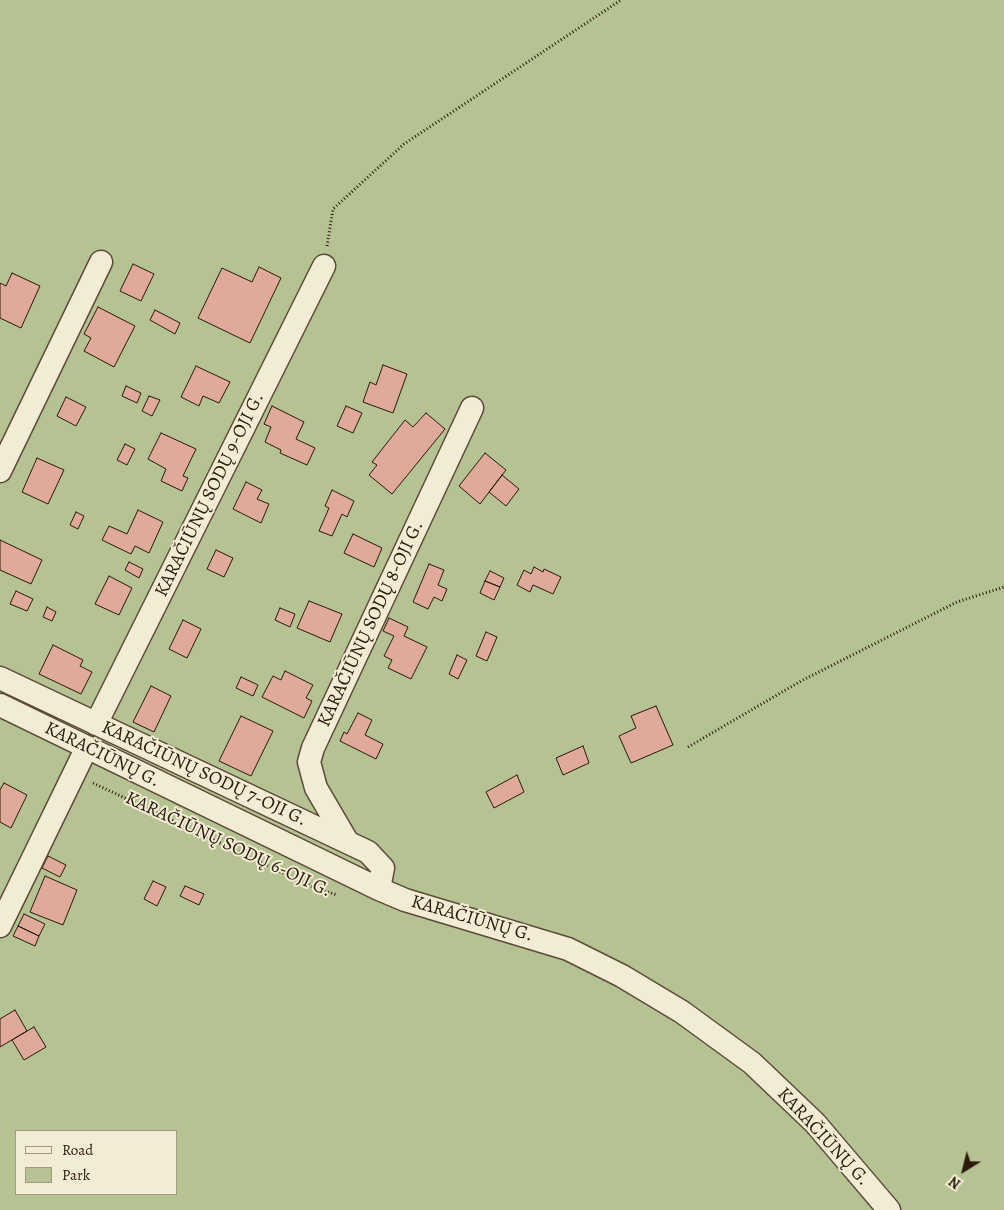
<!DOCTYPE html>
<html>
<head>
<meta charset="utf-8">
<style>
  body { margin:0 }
  #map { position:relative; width:1004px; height:1210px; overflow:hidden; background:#ece1bd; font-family:Alegreya,serif }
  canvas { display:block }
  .legend { position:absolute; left:15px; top:1130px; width:162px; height:65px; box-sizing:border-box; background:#f3ecd4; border:1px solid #a49785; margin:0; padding:6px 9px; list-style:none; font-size:15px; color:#2d180e }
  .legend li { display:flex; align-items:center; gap:10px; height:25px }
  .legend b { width:25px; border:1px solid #a49785 }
  .north { position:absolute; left:939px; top:1145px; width:50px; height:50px; -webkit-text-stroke:4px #f3ecd4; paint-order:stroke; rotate:216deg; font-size:14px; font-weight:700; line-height:20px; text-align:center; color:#2d180e }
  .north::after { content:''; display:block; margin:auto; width:18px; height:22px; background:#2d180e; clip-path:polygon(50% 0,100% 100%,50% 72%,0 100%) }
</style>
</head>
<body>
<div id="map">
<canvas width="1004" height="1210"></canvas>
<ul class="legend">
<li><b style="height:6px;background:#f3ecd4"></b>Road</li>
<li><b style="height:14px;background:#b5c393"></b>Park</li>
</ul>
<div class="north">N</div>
</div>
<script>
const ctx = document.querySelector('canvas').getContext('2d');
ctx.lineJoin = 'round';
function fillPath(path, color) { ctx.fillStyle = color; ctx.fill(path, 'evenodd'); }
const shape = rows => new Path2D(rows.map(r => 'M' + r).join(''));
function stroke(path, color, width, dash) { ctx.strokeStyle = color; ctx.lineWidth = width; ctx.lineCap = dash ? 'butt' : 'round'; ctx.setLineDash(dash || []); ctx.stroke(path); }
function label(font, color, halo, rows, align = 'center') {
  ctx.font = font + ' Alegreya,serif'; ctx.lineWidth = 4; ctx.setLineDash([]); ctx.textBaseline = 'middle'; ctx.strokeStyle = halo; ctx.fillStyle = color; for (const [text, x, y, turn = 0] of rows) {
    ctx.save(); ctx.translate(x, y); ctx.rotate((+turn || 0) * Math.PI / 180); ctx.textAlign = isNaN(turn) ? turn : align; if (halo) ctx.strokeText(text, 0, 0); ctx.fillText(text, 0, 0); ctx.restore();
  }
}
const green = shape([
  [0,0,1004,0,1004,1210,0,1210],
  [16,1131,176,1131,176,1194,16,1194]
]);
const building = shape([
  [133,264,154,274,141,301,120,291,133,264],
  [259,267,281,278,250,343,198,318,222,268,252,282,259,267],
  [12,273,40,286,21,328,0,318,0,283,6,286,12,273],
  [98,307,135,326,114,367,84,351,91,338,84,334,98,307],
  [155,310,180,323,175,334,150,320,155,310],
  [383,365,407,374,393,413,363,402,370,382,376,385,383,365],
  [196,366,230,382,219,403,203,396,199,406,181,397,196,366],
  [126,386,141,393,137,403,122,396,126,386],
  [149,396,160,400,152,416,142,411,149,396],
  [66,397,86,407,76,426,57,416,66,397],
  [272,406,304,422,296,439,315,448,307,465,280,453,281,450,265,442,271,427,264,424,272,406],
  [346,406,362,413,353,433,337,426,346,406],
  [426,413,445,429,392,494,369,475,377,465,372,462,405,420,413,427,426,413],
  [161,433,196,449,183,476,188,478,182,491,161,481,166,469,148,459,161,433],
  [125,444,135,449,127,465,117,460,125,444],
  [485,453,506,470,480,504,459,486,485,453],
  [37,458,64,470,48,504,22,492,37,458],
  [502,475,519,489,506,506,489,492,502,475],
  [246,482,262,490,257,499,269,504,261,523,233,509,246,482],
  [332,490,354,501,347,517,342,514,332,536,319,531,329,508,325,506,332,490],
  [138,510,163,522,149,553,135,546,131,554,102,540,109,526,127,534,138,510],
  [76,512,84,516,78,529,70,525,76,512],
  [353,534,382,548,374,567,344,553,353,534],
  [0,540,42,560,31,584,0,570,0,540],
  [216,550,233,558,224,577,207,569,216,550],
  [129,562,143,569,139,578,125,570,129,562],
  [429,564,444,570,438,585,447,589,442,601,434,597,428,609,413,602,429,564],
  [534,567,543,572,544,569,561,577,553,594,533,585,530,592,517,585,524,570,531,574,534,567],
  [490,571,504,578,500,587,485,581,490,571],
  [109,576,132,588,119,615,95,604,109,576],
  [485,581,500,587,494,600,480,593,485,581],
  [16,591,33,599,27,611,10,604,16,591],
  [309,601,342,614,330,642,297,628,309,601],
  [47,607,56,612,52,621,43,617,47,607],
  [280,608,295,614,290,627,275,620,280,608],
  [389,618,408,627,404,636,427,647,411,679,388,668,392,660,384,656,394,636,383,631,389,618],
  [183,620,201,629,187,658,169,649,183,620],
  [486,632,497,637,487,661,476,656,486,632],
  [53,645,83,660,80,666,92,672,81,694,39,674,53,645],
  [457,655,467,660,458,679,449,674,457,655],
  [285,671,313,685,306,698,312,701,304,718,262,697,273,676,281,680,285,671],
  [241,677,258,685,253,696,236,688,241,677],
  [151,686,171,696,154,732,133,722,151,686],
  [656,706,673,745,631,763,619,736,636,728,631,716,656,706],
  [358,713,372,720,365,735,383,744,376,759,340,741,344,732,347,734,358,713],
  [241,716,273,731,251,776,219,761,241,716],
  [583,746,589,763,563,775,556,758,583,746],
  [517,775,524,792,494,808,486,792,517,775],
  [4,783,27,795,11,828,0,822,0,790,4,783],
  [48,856,66,865,60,877,42,868,48,856],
  [45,876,77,890,63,925,30,912,45,876],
  [153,881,166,887,157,906,144,899,153,881],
  [185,886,204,894,199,905,180,896,185,886],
  [24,914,45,924,39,936,18,926,24,914],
  [18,926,39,936,35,946,13,936,18,926],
  [15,1010,27,1031,0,1047,0,1019,15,1010],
  [34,1027,46,1047,24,1060,12,1040,34,1027]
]);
const path = shape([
  [327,246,333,209,404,144,621,0],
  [688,747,801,681,957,602,1004,587],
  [93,783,315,888,337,895]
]);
const minor = shape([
  [0,471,101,262],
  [0,678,368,852,383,868,379,889],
  [0,705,379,889,405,900,568,949,622,976,682,1012,752,1063,815,1123,889,1210],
  [96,724,324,266],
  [347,841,316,788,309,762,313,748,472,408],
  [0,926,87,747]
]);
const streetNames = [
  ["KARAČIŪNŲ SODŲ 9-OJI G.",210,495,-64],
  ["KARAČIŪNŲ SODŲ 8-OJI G.",371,624,-65],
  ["KARAČIŪNŲ G.",102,755,26],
  ["KARAČIŪNŲ SODŲ 7-OJI G.",204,774,25],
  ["KARAČIŪNŲ SODŲ 6-OJI G.",228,845,25],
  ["KARAČIŪNŲ G.",472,919,16],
  ["KARAČIŪNŲ G.",823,1137,47]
];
fillPath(green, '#b5c393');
fillPath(building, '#dfaa99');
stroke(building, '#2d180e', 1);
stroke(minor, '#5d4a3a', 25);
stroke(path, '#2d180e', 3, [1, 2.5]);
stroke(minor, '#f3ecd4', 22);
label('19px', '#2d180e', '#f3ecd4', streetNames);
</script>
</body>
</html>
